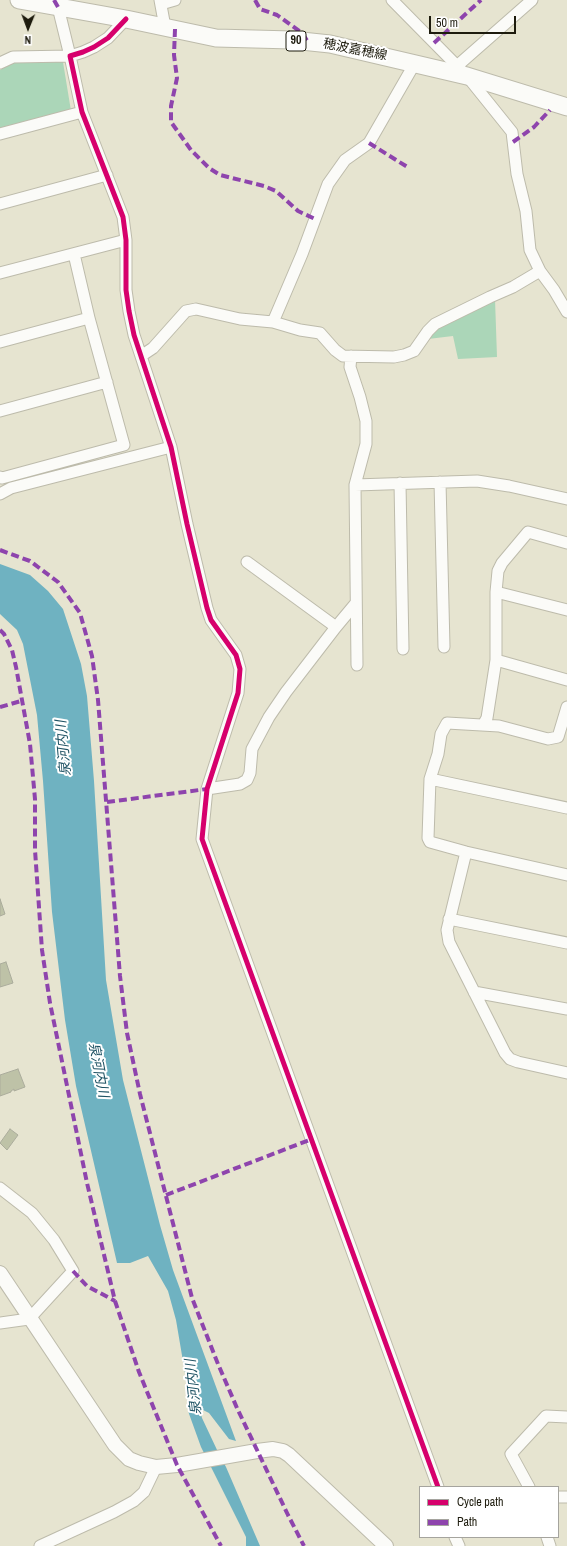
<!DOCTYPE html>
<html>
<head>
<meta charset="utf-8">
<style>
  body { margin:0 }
  #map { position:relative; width:567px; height:1546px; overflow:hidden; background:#e6e4d0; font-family:"Archivo Narrow",sans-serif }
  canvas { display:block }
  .legend { position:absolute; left:419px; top:1486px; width:140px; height:52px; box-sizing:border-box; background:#fff; border:1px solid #a5a49e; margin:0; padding:5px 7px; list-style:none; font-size:12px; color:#1d1b0d }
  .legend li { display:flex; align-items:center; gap:8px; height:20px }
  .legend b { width:20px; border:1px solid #a5a49e }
  .north { position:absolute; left:8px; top:8px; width:40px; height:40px; -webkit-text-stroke:3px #fff; paint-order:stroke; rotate:181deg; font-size:11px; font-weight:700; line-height:16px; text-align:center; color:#1d1b0d }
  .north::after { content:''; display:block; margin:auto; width:14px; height:18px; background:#1d1b0d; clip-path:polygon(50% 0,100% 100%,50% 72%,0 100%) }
  .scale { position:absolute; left:429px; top:16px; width:87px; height:18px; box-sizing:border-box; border:2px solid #1d1b0d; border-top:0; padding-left:5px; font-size:12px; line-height:14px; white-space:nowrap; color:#1d1b0d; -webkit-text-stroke:3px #fff; paint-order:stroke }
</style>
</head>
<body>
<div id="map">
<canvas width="567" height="1546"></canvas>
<ul class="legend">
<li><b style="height:5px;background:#d6006c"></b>Cycle path</li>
<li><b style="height:5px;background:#8e44ad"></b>Path</li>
</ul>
<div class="north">N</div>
<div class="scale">50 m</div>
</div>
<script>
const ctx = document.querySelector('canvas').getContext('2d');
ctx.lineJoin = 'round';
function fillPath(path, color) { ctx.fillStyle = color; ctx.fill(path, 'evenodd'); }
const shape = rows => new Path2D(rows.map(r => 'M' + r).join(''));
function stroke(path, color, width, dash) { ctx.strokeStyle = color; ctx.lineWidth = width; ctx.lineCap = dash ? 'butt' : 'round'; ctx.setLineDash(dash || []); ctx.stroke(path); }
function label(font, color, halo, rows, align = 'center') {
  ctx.font = font + ' "Archivo Narrow","Noto Sans JP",sans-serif'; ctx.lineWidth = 4; ctx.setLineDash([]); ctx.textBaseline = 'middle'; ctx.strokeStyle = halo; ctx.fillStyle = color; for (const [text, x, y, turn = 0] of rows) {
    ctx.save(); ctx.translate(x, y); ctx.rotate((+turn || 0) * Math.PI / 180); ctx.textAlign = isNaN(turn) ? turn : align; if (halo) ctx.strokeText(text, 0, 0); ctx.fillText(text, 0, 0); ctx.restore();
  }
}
const green = shape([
  [12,62,63,62,71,111,0,130,0,70],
  [495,299,497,357,458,359,453,336,428,339,438,327]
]);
const water = shape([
  [0,564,30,575,48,591,63,609,81,664,87,696,94,781,106,980,123,1080,160,1225,173,1270,236,1441,229,1439,209,1413,201,1409,200,1411,202,1418,218,1452,226,1467,260,1546,246,1546,246,1537,201,1447,188,1411,186,1379,176,1320,168,1291,148,1256,130,1263,117,1263,76,1086,65,1020,52,912,43,781,37,715,23,644,17,630,0,614]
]);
const building = shape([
  [0,899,5,914,0,916,0,899],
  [6,962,13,983,0,987,0,964,6,962],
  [18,1069,25,1087,14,1091,14,1089,11,1091,11,1092,0,1096,0,1075,18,1069],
  [10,1129,18,1135,7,1150,0,1143,10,1129]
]);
const minor = shape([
  [160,0,165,27],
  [392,0,467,76,512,132,517,174,526,211,530,250,540,271,554,290,567,312],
  [161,4,175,0],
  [126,19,108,38,94,47,83,52,70,56,82,112,123,217,126,240,126,290,129,311,134,335,171,447,187,524,207,608,211,620,236,655,240,669,238,693,207,789,202,839,438,1487],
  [0,63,13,57,70,56,58,7],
  [457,66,532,0],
  [0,134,82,112],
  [0,204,107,175],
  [0,273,126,240],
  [273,322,302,254,328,184,345,160,369,143,415,63],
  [0,342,89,318],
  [141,356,153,348,186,311,196,309,240,319,273,322,300,330,320,333,335,350,343,356,394,357,404,355,414,351,428,331,435,324,490,297,513,287,540,271],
  [351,356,350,367,360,397,366,421,366,444,355,485],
  [0,411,107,382],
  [0,477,2,478,124,445,89,318,74,254],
  [440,482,444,647],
  [400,483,403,649],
  [0,494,11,488,171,447],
  [247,562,336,627],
  [496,592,567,610],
  [496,660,567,680],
  [357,665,355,485,477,481,509,486,567,499],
  [567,707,558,737,548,739,499,726,447,723,441,734,438,754,430,779,428,838,430,842,466,852,567,875],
  [483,725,487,718,496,660,496,592,498,571,502,563,528,532,567,543],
  [430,779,567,808],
  [207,789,240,784,247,780,250,773,252,749,269,717,286,692,336,627,356,603],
  [466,852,447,930,449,942,505,1053,510,1059,518,1062,567,1073],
  [449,919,567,943],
  [474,992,567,1009],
  [0,1188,32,1213,54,1240,73,1271,29,1319,0,1323],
  [529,1487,511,1454,546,1416,567,1417],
  [558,1497,567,1497],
  [455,1537,459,1546],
  [547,1537,550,1546],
  [40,1546,114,1512,134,1501,144,1492,156,1467]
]);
const tertiary = shape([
  [0,1273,115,1445,129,1459,139,1463,156,1467,177,1465,257,1451,273,1449,283,1451,289,1455,386,1546]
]);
const primary = shape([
  [19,0,126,19,216,38,292,40,330,44,467,76,567,107]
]);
const quiet = shape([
  [54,0,58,7],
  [255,0,260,9,277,15,302,33,308,42],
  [175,29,174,55,177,78,171,106,171,122,191,150,209,168,220,175,264,186,276,191,298,211,315,219],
  [434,43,481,0],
  [513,142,534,127,550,110],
  [369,143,409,168],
  [0,550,30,561,58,582,80,613,92,656,98,700,120,976,127,1033,140,1094,192,1298,218,1364,237,1408,288,1515,304,1546],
  [0,630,4,634,12,650,16,667,30,744,35,799,35,850,42,950,50,1003,87,1183,115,1301,139,1372,177,1465,221,1546],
  [0,707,21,701],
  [107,802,207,789],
  [166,1195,312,1139],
  [73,1271,87,1286,115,1301]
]);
const cycleway = shape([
  [126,19,108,38,94,47,83,52,70,56,82,112,123,217,126,240,126,290,129,311,134,335,171,447,187,524,207,608,211,620,236,655,240,669,238,693,207,789,202,839,438,1487]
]);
const shields = [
  [296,41,20]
];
const shieldNames = [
  ["90",296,41]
];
const streetNames = [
  ["穂波嘉穂線",355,50,11]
];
const waterNames = [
  ["泉河内川",64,748,-95],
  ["泉河内川",98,1070,79],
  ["泉河内川",194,1387,-96]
];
fillPath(green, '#abd6b8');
fillPath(water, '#6fb2c1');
fillPath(building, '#bec2a7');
stroke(building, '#abac9c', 1);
stroke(minor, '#bdbbab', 13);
stroke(tertiary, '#bdbbab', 16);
stroke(primary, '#bdbbab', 19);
stroke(minor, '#fbfbf8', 11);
stroke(tertiary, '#fbfbf8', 14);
stroke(primary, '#fbfbf8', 17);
stroke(quiet, '#8e44ad', 4, [8, 4]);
stroke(cycleway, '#d6006c', 5);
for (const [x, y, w] of shields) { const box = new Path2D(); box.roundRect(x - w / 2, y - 10, w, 20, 3); ctx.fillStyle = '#fff'; ctx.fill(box); stroke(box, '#1d1b0d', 1); }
label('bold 12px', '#1d1b0d', null, shieldNames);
label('13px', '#1d1b0d', '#fff', streetNames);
label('italic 14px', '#1e5263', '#fff', waterNames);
</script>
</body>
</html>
